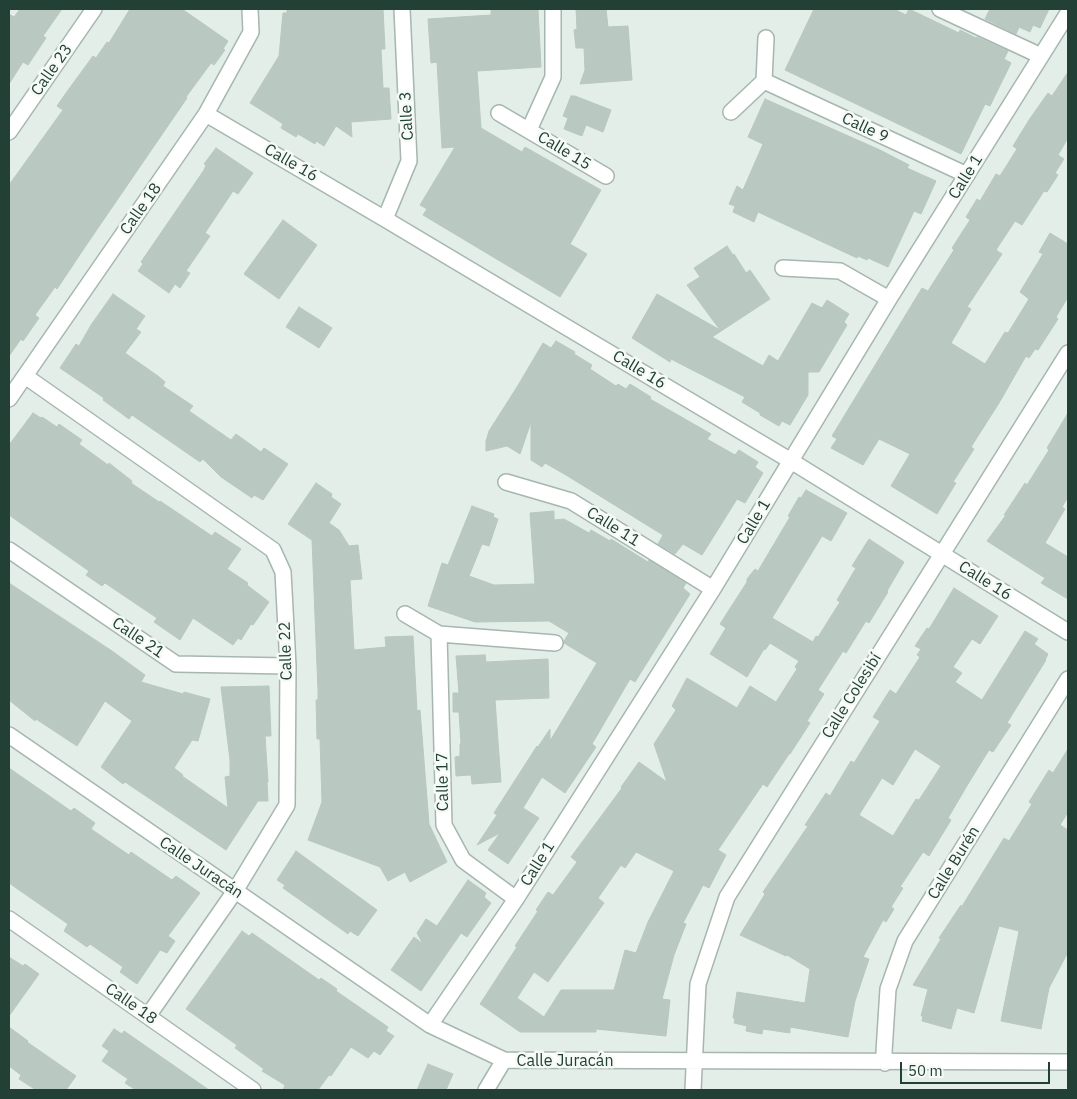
<!DOCTYPE html>
<html>
<head>
<meta charset="utf-8">
<style>
  body { margin:0 }
  #map { position:relative; width:1077px; height:1099px; overflow:hidden; background:#e4eee9; font-family:"IBM Plex Sans",sans-serif }
  canvas { display:block }
  .frame { position:absolute; inset:0; border:10px solid #234036; pointer-events:none }
  .scale { position:absolute; left:900px; top:1062px; width:150px; height:22px; box-sizing:border-box; border:2px solid #234036; border-top:0; padding-left:6px; font-size:15px; line-height:18px; white-space:nowrap; color:#234036; -webkit-text-stroke:4px #f5faf7; paint-order:stroke }
</style>
</head>
<body>
<div id="map">
<canvas width="1077" height="1099"></canvas>
<div class="frame"></div>
<div class="scale">50 m</div>
</div>
<script>
const ctx = document.querySelector('canvas').getContext('2d');
ctx.lineJoin = 'round';
function fillPath(path, color) { ctx.fillStyle = color; ctx.fill(path, 'evenodd'); }
const shape = rows => new Path2D(rows.map(r => 'M' + r).join(''));
function stroke(path, color, width, dash) { ctx.strokeStyle = color; ctx.lineWidth = width; ctx.lineCap = dash ? 'butt' : 'round'; ctx.setLineDash(dash || []); ctx.stroke(path); }
function label(font, color, halo, rows, align = 'center') {
  ctx.font = font + ' "IBM Plex Sans",sans-serif'; ctx.lineWidth = 5; ctx.setLineDash([]); ctx.textBaseline = 'middle'; ctx.strokeStyle = halo; ctx.fillStyle = color; for (const [text, x, y, turn = 0] of rows) {
    ctx.save(); ctx.translate(x, y); ctx.rotate((+turn || 0) * Math.PI / 180); ctx.textAlign = isNaN(turn) ? turn : align; if (halo) ctx.strokeText(text, 0, 0); ctx.fillText(text, 0, 0); ctx.restore();
  }
}
const building = shape([
  [20,9,62,9,43,36,46,38,28,65,23,62,9,84,9,14,14,17,20,9],
  [130,9,182,9,228,41,223,49,225,50,214,65,211,63,186,97,187,98,87,244,57,289,55,287,35,315,39,318,23,341,21,339,9,356,9,185,63,110,57,106,66,93,93,56,96,58,107,42,109,43,130,9],
  [287,9,383,9,385,49,381,49,383,88,389,88,391,119,351,122,352,137,336,126,324,146,316,141,315,144,298,134,296,137,281,128,283,124,274,118,250,103,279,56,283,13,287,13,287,9],
  [491,9,538,9,541,67,477,71,481,128,522,152,525,147,601,190,570,244,587,254,560,297,423,215,427,209,420,205,455,147,442,148,437,62,431,63,428,19,491,15,491,9],
  [576,9,606,9,608,27,628,26,632,80,580,84,585,70,584,48,576,48,574,30,577,29,576,9],
  [814,9,894,9,906,15,909,9,959,33,960,30,976,38,977,37,1008,51,1004,59,1011,63,990,106,985,104,961,154,785,70,814,9],
  [990,9,1049,9,1040,28,1033,25,1030,32,1019,27,1016,34,985,19,990,9],
  [1068,72,1068,138,1058,155,1064,159,1055,173,1058,175,1047,192,1044,191,1022,225,1015,221,996,250,1002,254,967,307,971,309,951,343,985,364,1005,332,1008,333,1029,299,1020,292,1043,254,1039,252,1050,233,1068,244,1068,297,1056,317,1058,319,1038,350,1035,349,1029,358,1026,356,999,403,971,447,974,449,953,482,956,483,937,514,891,486,910,454,879,439,863,465,831,448,837,439,832,436,922,288,928,291,954,250,952,248,970,220,966,217,977,199,980,201,996,174,1000,176,1017,149,1013,146,1029,120,1048,93,1052,96,1068,72],
  [571,96,575,96,611,110,603,132,586,125,582,136,564,129,568,118,563,116,571,96],
  [765,99,880,150,909,165,907,168,936,181,921,214,914,211,888,267,868,258,867,260,858,256,857,258,758,212,754,222,733,212,735,206,729,204,737,186,743,190,763,144,748,137,765,99],
  [216,148,253,173,238,194,233,191,205,233,210,236,186,271,190,273,180,288,175,284,169,293,138,271,143,264,141,262,204,170,206,165,204,164,216,148],
  [283,220,317,245,279,299,244,274,283,220],
  [727,246,733,255,734,254,746,273,750,270,770,299,712,337,763,366,769,355,778,361,812,303,822,308,827,300,849,314,844,322,847,325,819,372,808,372,808,395,790,425,782,421,779,426,760,415,760,413,742,402,745,397,671,359,670,362,632,338,657,294,720,330,687,285,700,277,694,268,727,246],
  [113,294,145,316,136,329,141,332,125,353,158,376,165,382,163,386,193,406,189,411,231,440,236,434,261,452,264,448,288,464,263,500,254,495,252,498,221,477,203,459,200,462,132,415,129,419,103,400,104,398,60,368,76,344,79,346,91,325,113,294],
  [299,307,332,328,319,348,286,327,299,307],
  [556,341,575,352,574,354,592,365,590,369,616,386,618,384,626,389,630,384,651,397,650,399,711,434,707,439,735,455,739,450,758,462,755,467,763,473,745,503,737,499,702,555,683,544,675,554,658,544,663,535,566,475,545,463,542,467,531,460,531,422,520,454,507,446,486,451,486,441,489,431,517,387,543,343,551,348,556,341],
  [33,413,41,418,42,417,57,427,59,424,82,440,79,444,108,465,109,463,132,481,131,483,159,502,160,501,212,536,215,532,241,549,227,569,248,583,247,585,269,602,253,625,251,624,241,640,238,638,233,645,193,618,180,640,154,622,157,618,105,583,102,586,86,575,89,571,9,515,9,445,33,413],
  [1068,413,1068,497,1062,507,1065,509,1045,543,1068,557,1068,599,1041,583,1045,578,987,541,1006,515,1004,515,1025,483,1027,485,1049,450,1047,448,1068,413],
  [316,483,332,494,331,497,341,504,329,523,339,530,349,546,358,545,362,579,350,580,354,650,386,647,385,637,413,636,417,711,420,710,429,824,447,862,410,882,405,872,388,881,380,867,308,840,322,802,320,739,317,739,316,700,318,700,318,691,312,540,288,524,316,483],
  [806,490,847,513,831,541,822,536,772,618,813,642,816,636,818,637,840,602,837,600,856,568,852,566,869,539,904,562,887,591,888,592,869,623,866,621,846,653,843,651,818,690,824,694,807,721,810,723,790,754,789,754,767,787,763,784,718,850,726,855,709,888,703,885,683,923,686,924,674,955,662,999,670,1000,666,1036,596,1029,596,1032,520,1032,480,1004,517,947,515,946,538,911,536,910,548,892,553,895,572,869,577,862,571,857,622,788,621,787,639,762,667,782,654,744,676,710,672,706,687,678,737,708,750,686,776,702,797,669,795,667,799,661,770,643,765,650,764,649,747,677,710,654,726,628,720,624,747,582,747,579,755,569,758,571,790,517,788,516,799,497,801,498,806,490],
  [636,852,674,871,648,922,636,953,625,950,614,990,561,990,544,1017,517,998,534,972,548,982,604,903,598,898,621,865,625,868,636,852],
  [472,506,494,514,493,517,498,519,489,546,482,544,469,576,494,585,535,584,530,513,554,511,554,520,564,519,589,533,591,530,610,541,611,539,648,562,649,560,686,583,683,588,690,594,635,682,630,679,592,744,596,747,565,793,542,777,523,808,539,818,508,864,488,850,500,833,477,845,497,815,494,813,537,746,538,747,550,729,550,741,597,663,564,643,564,641,569,633,549,621,475,622,428,606,442,563,448,565,472,506],
  [9,583,112,651,145,675,141,682,183,694,184,692,210,699,198,741,192,740,174,768,183,775,182,776,228,808,225,777,230,776,230,760,221,687,269,686,271,736,265,736,268,782,267,782,268,801,258,801,226,850,125,782,123,784,101,767,132,721,105,701,77,746,36,719,35,721,9,700,9,583],
  [954,588,998,616,980,644,972,639,953,667,962,673,955,682,982,700,1025,631,1038,639,1034,644,1048,654,1045,660,1046,660,1010,718,1007,723,1011,725,993,752,989,750,968,784,948,818,951,820,929,856,923,852,900,887,903,888,891,907,894,909,886,922,883,920,863,957,869,959,855,1001,848,1037,790,1027,790,1033,763,1029,762,1034,746,1031,747,1026,734,1023,735,1018,733,1018,737,992,805,1003,810,969,787,955,786,956,740,935,765,894,763,892,808,826,805,825,826,793,830,796,851,761,854,763,880,721,873,717,890,690,896,694,920,657,917,655,921,649,915,646,927,628,929,629,954,588],
  [915,749,941,766,919,800,916,799,893,836,859,815,882,778,893,785,915,749],
  [485,655,486,662,548,659,549,698,495,700,501,782,472,784,471,775,456,776,455,757,460,756,460,744,461,743,459,712,453,712,453,693,459,693,456,656,485,655],
  [1068,749,1068,812,1060,825,1068,830,1068,952,1049,988,1041,1029,1001,1021,1019,931,999,926,974,1013,957,1008,951,1029,922,1021,923,1016,921,1016,928,989,913,985,941,939,939,938,961,905,961,908,1004,838,1009,841,1032,804,1029,802,1049,770,1053,773,1068,749],
  [9,768,71,811,74,808,95,823,91,829,129,855,131,852,172,880,176,876,200,893,168,936,175,941,167,953,160,950,137,984,120,972,123,967,90,944,87,947,64,931,68,924,9,883,9,768],
  [296,851,377,910,358,936,350,931,348,934,283,888,285,885,277,880,296,851],
  [468,880,486,893,484,897,491,903,467,937,461,933,421,991,391,970,414,937,423,944,417,933,426,919,437,926,468,880],
  [242,931,249,936,252,933,319,980,321,978,337,989,336,991,388,1027,386,1031,394,1036,380,1055,374,1051,368,1058,351,1047,331,1076,329,1075,318,1090,283,1090,285,1085,262,1071,264,1069,235,1048,237,1045,186,1009,242,931],
  [9,957,23,966,25,964,39,974,9,1016,9,957],
  [9,1027,28,1041,27,1042,76,1076,66,1090,36,1090,19,1079,21,1075,9,1066,9,1027],
  [114,1029,122,1034,124,1031,209,1090,136,1090,125,1083,128,1079,102,1061,109,1051,102,1046,114,1029],
  [428,1064,453,1074,446,1090,417,1090,428,1064]
]);
const street = shape([
  [940,9,1041,56],
  [764,81,967,175],
  [731,112,764,81,766,38],
  [499,113,606,176],
  [206,114,385,219,791,461,1068,632],
  [529,130,553,77,553,9],
  [9,132,94,9],
  [385,219,409,161,402,9],
  [783,268,840,271,889,299],
  [25,376,273,550,283,572,288,666,287,805,235,891,148,1016],
  [9,399,206,114,251,32,250,9],
  [506,482,571,501,713,589],
  [9,550,176,664,288,666],
  [405,614,439,634,555,643],
  [439,634,444,825,463,860,516,899],
  [9,735,430,1025,504,1060,1068,1062],
  [9,919,253,1090],
  [430,1025,516,899,713,589,889,299,1068,13],
  [885,1063,884,1052,888,989,905,941,1068,679],
  [486,1090,504,1060],
  [693,1090,698,984,727,897,1068,353]
]);
const streetNames = [
  ["Calle 23",52,70,-55],
  ["Calle 3",407,116,-93],
  ["Calle 9",865,128,25],
  ["Calle 15",564,151,31],
  ["Calle 16",291,163,30],
  ["Calle 1",966,177,-58],
  ["Calle 18",141,209,-55],
  ["Calle 16",639,370,31],
  ["Calle 1",754,522,-59],
  ["Calle 11",613,527,32],
  ["Calle 16",985,581,32],
  ["Calle 21",138,638,34],
  ["Calle 22",286,651,-92],
  ["Calle Colesibí",852,696,-58],
  ["Calle 17",443,782,-91],
  ["Calle Burén",954,863,-58],
  ["Calle 1",538,864,-58],
  ["Calle Juracán",201,868,34],
  ["Calle 18",131,1004,35],
  ["Calle Juracán",565,1061]
];
fillPath(building, '#b9c9c2');
stroke(building, '#b6c8bf', 1);
stroke(street, '#a6b6b0', 18);
stroke(street, '#fff', 15);
label('16px', '#234036', '#f5faf7', streetNames);
</script>
</body>
</html>
